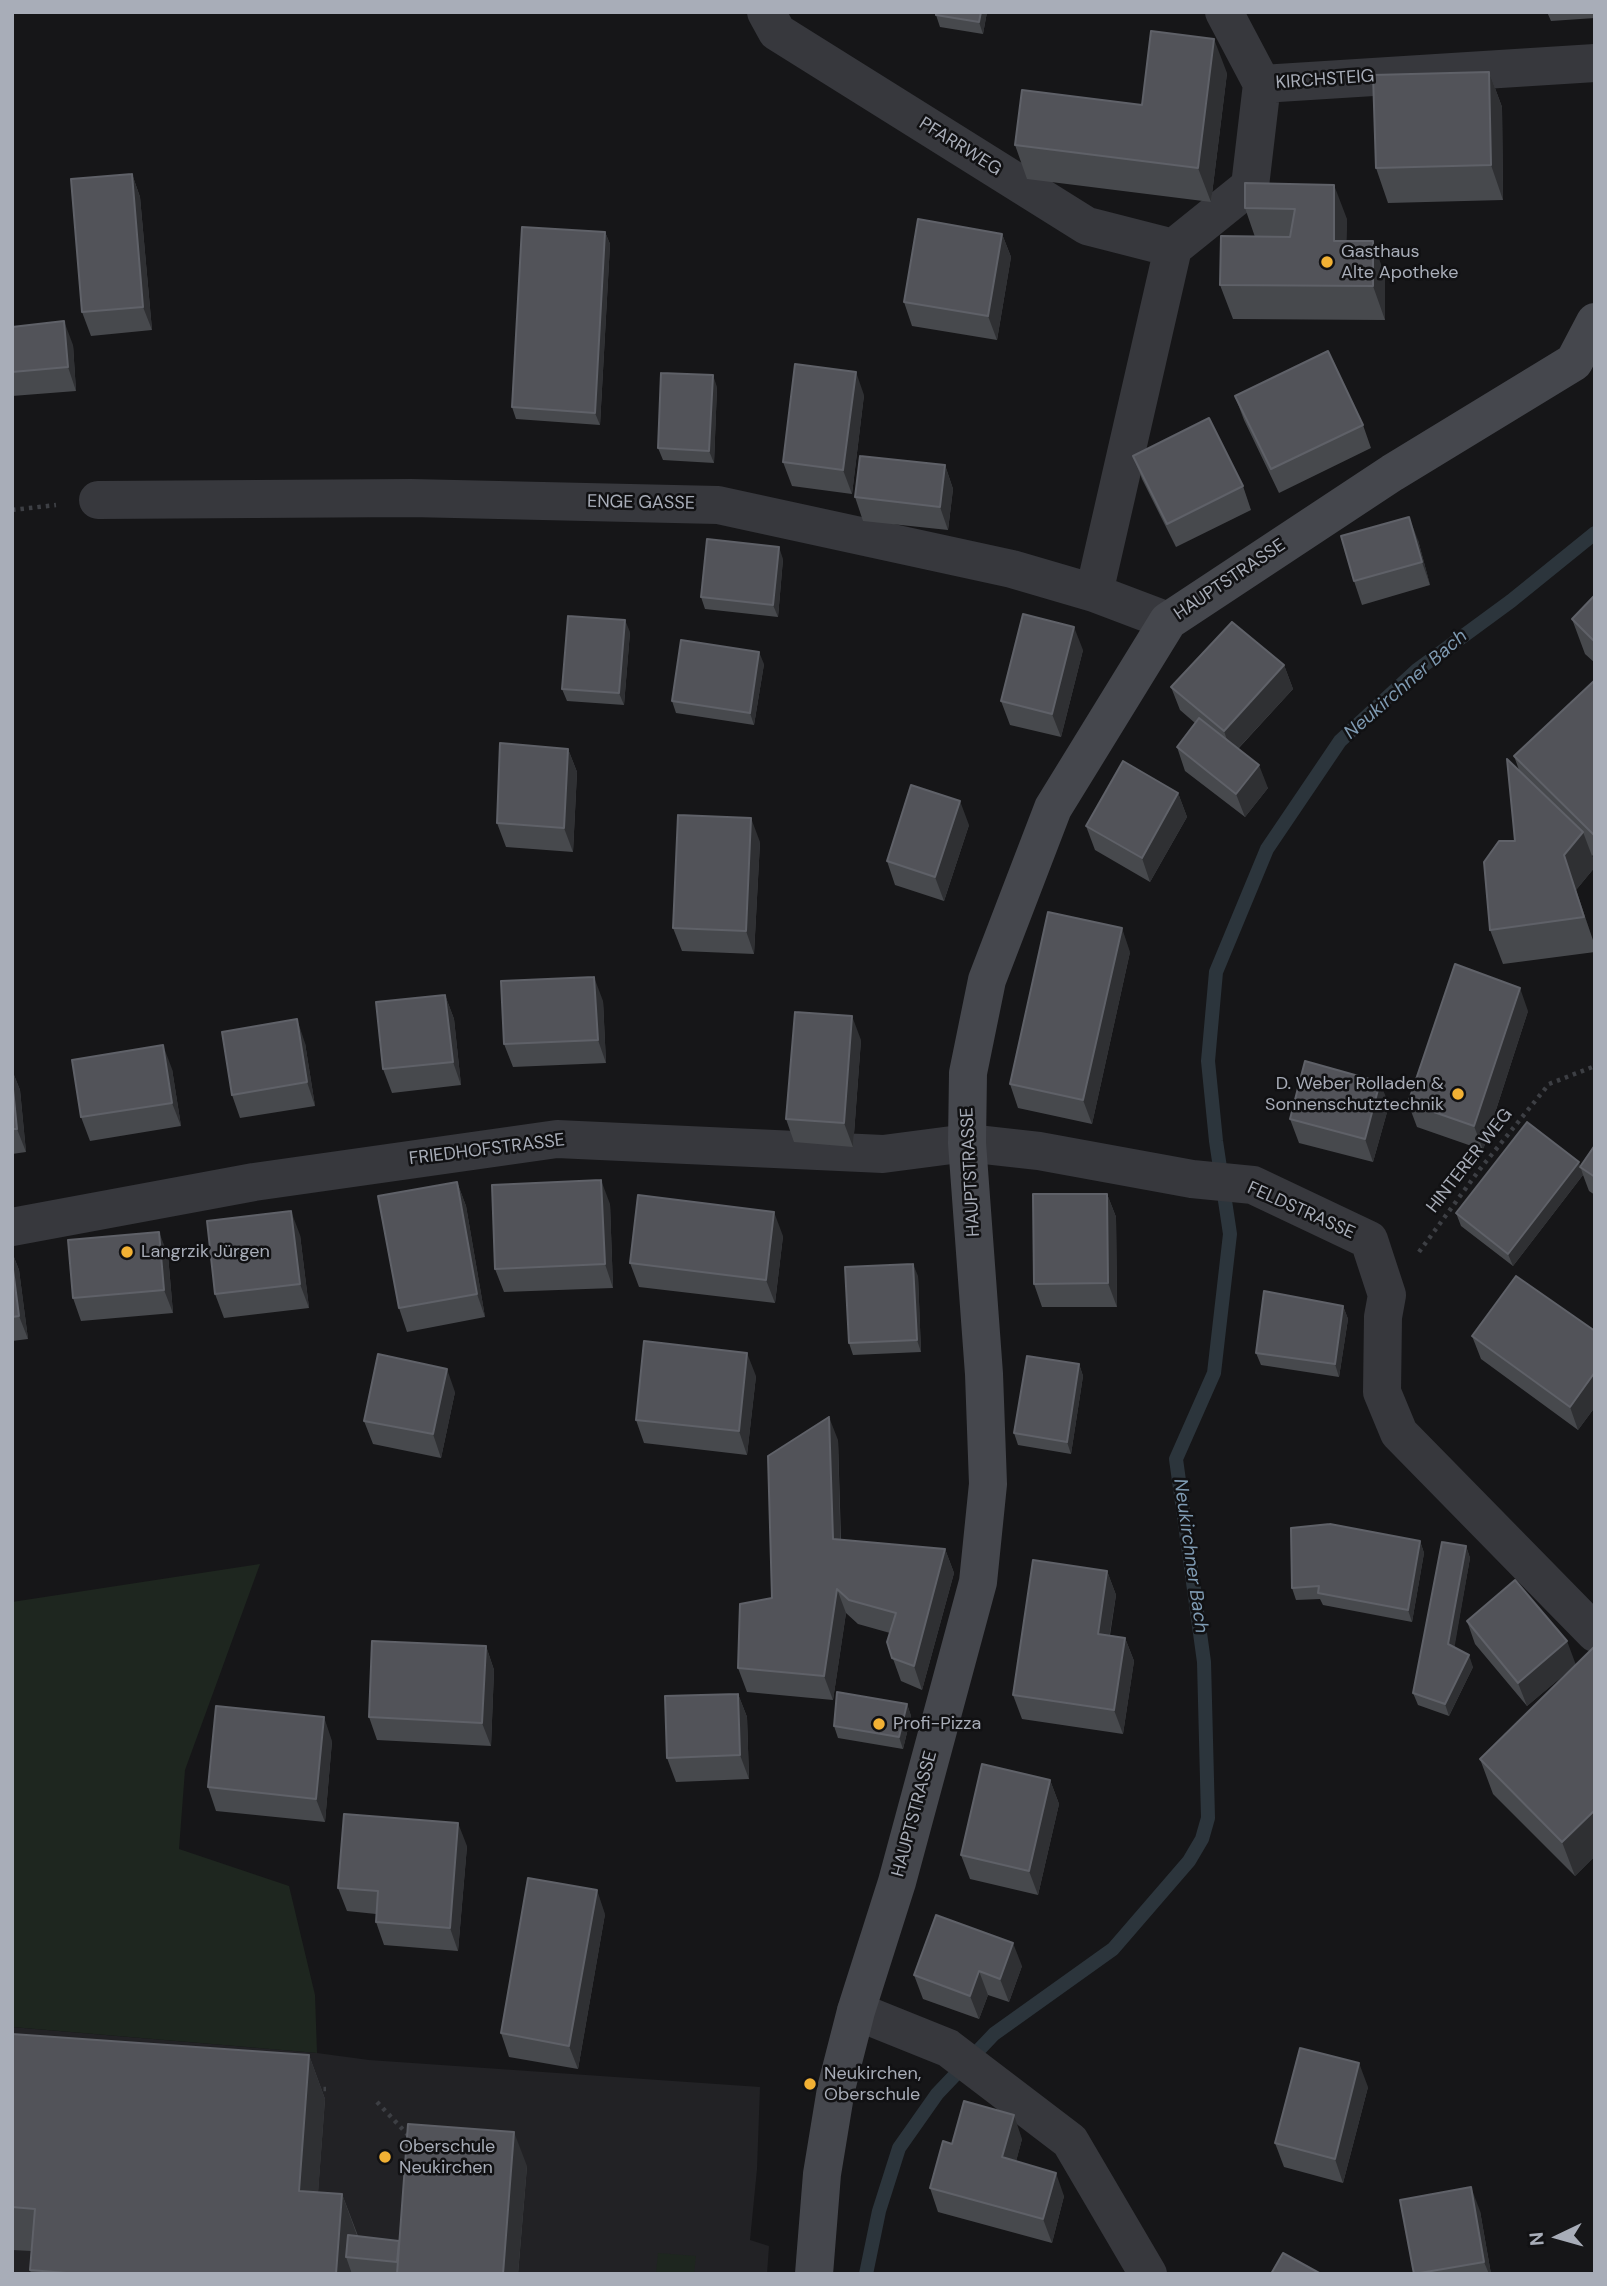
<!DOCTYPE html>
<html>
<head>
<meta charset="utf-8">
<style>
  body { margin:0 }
  #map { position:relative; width:1607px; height:2286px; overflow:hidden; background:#161618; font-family:"DM Sans",sans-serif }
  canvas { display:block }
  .frame { position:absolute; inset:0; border:14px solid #a8adb8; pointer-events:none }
  .north { position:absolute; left:1523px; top:2202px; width:70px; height:70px; -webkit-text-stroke:5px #111113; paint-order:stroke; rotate:265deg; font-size:19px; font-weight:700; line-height:28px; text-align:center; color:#a8adb8 }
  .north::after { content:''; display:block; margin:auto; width:24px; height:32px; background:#a8adb8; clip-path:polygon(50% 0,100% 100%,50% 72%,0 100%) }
</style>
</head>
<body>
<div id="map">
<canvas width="1607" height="2286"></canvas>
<div class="frame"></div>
<div class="north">N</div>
</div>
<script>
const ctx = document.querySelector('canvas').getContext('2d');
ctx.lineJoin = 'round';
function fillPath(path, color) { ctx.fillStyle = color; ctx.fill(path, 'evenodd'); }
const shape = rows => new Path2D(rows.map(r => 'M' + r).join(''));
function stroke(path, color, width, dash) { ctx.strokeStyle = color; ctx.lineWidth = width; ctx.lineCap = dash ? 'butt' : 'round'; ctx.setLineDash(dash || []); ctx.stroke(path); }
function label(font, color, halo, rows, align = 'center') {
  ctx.font = font + ' "DM Sans",sans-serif'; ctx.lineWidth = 5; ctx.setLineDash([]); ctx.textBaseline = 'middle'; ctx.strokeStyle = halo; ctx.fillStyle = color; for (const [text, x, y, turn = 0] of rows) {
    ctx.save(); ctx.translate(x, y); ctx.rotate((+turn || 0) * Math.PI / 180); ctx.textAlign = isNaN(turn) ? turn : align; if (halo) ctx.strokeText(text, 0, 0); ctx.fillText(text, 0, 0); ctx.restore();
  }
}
const built = shape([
  [12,2027,317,2053,369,2060,760,2087,757,2169,750,2240,769,2246,767,2274,12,2274]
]);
const green = shape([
  [260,1564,185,1770,179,1849,289,1886,315,1995,317,2053,12,2027,12,1602],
  [658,2253,696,2256,694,2274,656,2274]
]);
const stream = shape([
  [866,2274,879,2211,899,2148,937,2094,994,2034,1113,1949,1189,1861,1202,1839,1208,1818,1204,1662,1176,1459,1214,1373,1230,1234,1216,1141,1208,1061,1216,972,1267,849,1340,741,1417,670,1511,601,1595,533]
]);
const path = shape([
  [12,510,56,505],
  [1419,1252,1480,1169,1549,1084,1595,1066],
  [315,2089,326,2089],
  [377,2102,409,2136]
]);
const minor = shape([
  [766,12,777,32,1087,226,1173,248],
  [1224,12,1262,84],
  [1262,84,1595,63],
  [98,500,411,498,718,505,1012,569,1094,593,1168,621],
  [1094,593,1173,248,1250,186,1262,84],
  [12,1227,254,1182,557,1139,883,1154,967,1143,1039,1151,1192,1179,1253,1185,1369,1240,1387,1295,1383,1317,1382,1392,1399,1433,1595,1633],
  [856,2011,948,2048,1070,2141,1148,2274]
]);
const secondary = shape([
  [814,2274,822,2174,836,2089,856,2011,897,1882,978,1582,988,1484,984,1374,967,1143,968,1073,987,980,1053,808,1168,621,1392,473,1574,362,1595,322]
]);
const wall = shape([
  [987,12,983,34,940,27,936,15],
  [1547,12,1595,12,1595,18,1551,21],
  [1489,72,1502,107,1503,200,1388,203,1376,168],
  [1227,73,1211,202,1027,179,1015,145,1142,105],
  [132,174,140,197,152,330,91,336,82,312],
  [1245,183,1347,219,1346,241,1385,276,1385,320,1233,319,1220,285,1255,237,1245,208],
  [605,232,610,244,600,425,516,419,512,407],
  [1002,234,1011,257,997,340,912,326,904,302],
  [12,327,73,345,76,391,12,396],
  [717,387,714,463,663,460,658,448],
  [864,395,852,494,792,486,783,462],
  [1235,396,1363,425,1371,448,1279,493,1244,420],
  [1133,456,1243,486,1251,510,1176,547,1142,479],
  [945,465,953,489,948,530,863,521,855,497],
  [1418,540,1430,585,1362,605,1354,581],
  [783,559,778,617,705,609,701,597],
  [1595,595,1595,663,1585,654,1572,619],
  [630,632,624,705,567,701,562,689],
  [1083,650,1061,737,1010,725,1001,701],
  [764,664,754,725,676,713,672,701],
  [1284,665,1293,689,1238,749,1268,788,1245,817,1185,771,1177,747,1195,723,1180,710,1171,687],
  [1595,680,1595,858,1592,855,1595,867,1576,890,1595,946,1595,952,1503,964,1490,930,1515,841,1519,770,1514,756],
  [568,749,577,772,573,852,506,847,497,823],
  [1178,793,1187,817,1150,882,1095,850,1086,826],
  [969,825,944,901,895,885,887,861],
  [760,842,754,954,682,951,673,928],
  [1130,952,1092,1124,1018,1108,1010,1084],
  [445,995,454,1019,461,1085,392,1093,383,1069],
  [603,1001,606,1063,513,1067,504,1044],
  [1528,1011,1483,1150,1417,1127,1408,1103],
  [861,1040,853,1147,794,1142,786,1119],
  [305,1043,315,1106,240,1118,232,1095],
  [172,1069,181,1126,90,1141,81,1117],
  [12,1070,20,1090,26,1152,12,1154],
  [1389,1105,1373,1162,1299,1143,1290,1119],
  [1595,1145,1595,1195,1589,1191,1583,1175,1513,1266,1461,1226,1456,1213,1580,1167],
  [457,1182,466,1206,485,1317,407,1332,399,1308],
  [1107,1194,1116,1217,1117,1307,1042,1307,1034,1284],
  [610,1204,613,1288,504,1292,495,1269],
  [300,1235,309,1308,224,1318,215,1294],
  [783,1236,775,1303,639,1287,630,1263],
  [12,1252,19,1270,28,1339,12,1341],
  [168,1255,173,1313,81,1321,73,1298],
  [918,1276,921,1352,853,1355,849,1343],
  [1343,1306,1348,1319,1339,1377,1261,1365,1256,1353],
  [1595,1331,1595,1407,1578,1430,1481,1359,1472,1336],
  [1079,1364,1083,1376,1071,1454,1018,1445,1014,1433],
  [756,1376,747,1455,644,1443,636,1420],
  [455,1392,441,1458,373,1444,364,1421],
  [838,1440,841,1540,945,1549,954,1573,922,1690,901,1681,887,1642,890,1633,858,1624,846,1613,833,1700,747,1692,738,1668,772,1598],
  [1420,1541,1424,1553,1412,1622,1323,1605,1320,1599,1296,1600,1292,1588],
  [1466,1546,1470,1558,1454,1647,1473,1667,1449,1716,1418,1705,1413,1693],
  [1107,1571,1116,1595,1110,1635,1125,1638,1134,1661,1123,1734,1022,1719,1013,1695],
  [1467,1621,1576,1665,1595,1646,1595,1856,1575,1876,1493,1794,1480,1759,1573,1667,1527,1706,1475,1644],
  [486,1646,494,1670,491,1746,377,1740,369,1717],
  [738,1694,747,1717,749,1779,676,1782,667,1758],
  [907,1704,911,1716,903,1749,838,1738,834,1726],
  [332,1741,325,1822,216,1811,208,1787],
  [1050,1780,1059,1804,1038,1895,970,1879,961,1855],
  [467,1846,458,1951,384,1945,376,1922,376,1914,347,1911,338,1888],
  [605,1914,578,2069,509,2057,501,2033],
  [1022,1966,1009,2002,988,1995,979,2019,923,1999,914,1975],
  [12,2034,309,2055,325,2099,318,2192,342,2194,358,2236,399,2241,527,2166,518,2274,31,2274,30,2270,31,2251,12,2250],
  [1368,2087,1343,2183,1284,2167,1275,2143],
  [1022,2139,1016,2161,1064,2196,1052,2243,938,2212,930,2188,952,2144],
  [1480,2211,1491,2274,1414,2274]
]);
const shadedWall = shape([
  [981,12,987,12,983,34,979,22],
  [1214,39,1227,73,1211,202,1198,168],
  [1489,72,1502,107,1503,200,1491,165],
  [132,174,140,197,152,330,143,307],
  [1334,185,1347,219,1346,275,1334,241],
  [605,232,610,244,600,425,595,413],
  [1002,234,1011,257,997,340,988,316],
  [1373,241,1385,276,1385,320,1373,286],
  [64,321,73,345,76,391,68,367],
  [856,372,864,395,852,494,843,470],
  [713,375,717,387,714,463,709,451],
  [945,465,953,489,948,530,940,507],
  [1409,517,1418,540,1430,585,1422,562],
  [779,547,783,559,778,617,773,605],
  [625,620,630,632,624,705,619,693],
  [1074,627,1083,650,1061,737,1052,714],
  [759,652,764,664,754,725,750,713],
  [1284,665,1293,689,1232,755,1224,731],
  [568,749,577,772,573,852,564,828],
  [1259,765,1268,788,1245,817,1236,794],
  [1178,793,1187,817,1150,882,1142,858],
  [960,801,969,825,944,901,935,877],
  [751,818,760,842,754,954,746,931],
  [1583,832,1595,864,1595,867,1576,890,1595,946,1564,855],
  [1122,928,1130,952,1092,1124,1083,1100],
  [594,977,603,1001,606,1063,598,1040],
  [1520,988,1528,1011,1483,1150,1474,1126],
  [445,995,454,1019,461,1085,453,1062],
  [852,1016,861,1040,853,1147,844,1123],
  [297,1019,305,1043,315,1106,307,1082],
  [163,1045,172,1069,181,1126,172,1103],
  [12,1070,20,1090,26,1152,17,1129],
  [1380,1082,1389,1105,1373,1162,1365,1139],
  [1579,1162,1583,1175,1513,1266,1508,1254],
  [601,1180,610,1204,613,1288,605,1264],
  [457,1182,466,1206,485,1317,477,1294],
  [1107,1194,1116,1217,1117,1307,1108,1283],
  [291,1211,300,1235,309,1308,300,1284],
  [774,1212,783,1236,775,1303,766,1280],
  [159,1232,168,1255,173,1313,164,1290],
  [12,1252,19,1270,28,1339,19,1316,12,1262],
  [913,1264,918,1276,921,1352,917,1340],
  [1343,1306,1348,1319,1339,1377,1335,1364],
  [747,1353,756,1376,747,1455,739,1431],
  [1079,1364,1083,1376,1071,1454,1067,1442],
  [447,1369,455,1392,441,1458,433,1434],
  [1595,1372,1595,1407,1578,1430,1570,1407],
  [829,1417,838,1440,841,1563,833,1539],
  [1420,1541,1424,1553,1412,1622,1408,1610],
  [1466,1546,1470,1558,1453,1656,1448,1644],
  [945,1549,954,1573,922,1690,914,1666],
  [1107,1571,1116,1595,1106,1657,1098,1634],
  [837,1589,846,1613,833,1700,824,1676],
  [1125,1638,1134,1661,1123,1734,1114,1710],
  [1567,1641,1576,1665,1527,1706,1518,1683],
  [486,1646,494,1670,491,1746,482,1723],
  [1469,1655,1473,1667,1449,1716,1445,1704],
  [738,1694,747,1717,749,1779,740,1755],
  [907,1704,911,1716,903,1749,899,1737],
  [324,1717,332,1741,325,1822,316,1799],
  [1050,1780,1059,1804,1038,1895,1029,1871],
  [1595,1810,1595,1856,1575,1876,1562,1842],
  [458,1823,467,1846,458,1951,450,1928],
  [597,1890,605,1914,578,2069,569,2046],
  [1013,1943,1022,1966,1009,2002,1000,1979],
  [979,1971,988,1995,979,2019,970,1996],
  [309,2055,325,2099,315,2235,299,2191],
  [1359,2063,1368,2087,1343,2183,1335,2159],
  [1014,2115,1022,2139,1011,2181,1002,2157],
  [514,2132,527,2166,518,2274,503,2274],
  [1056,2173,1064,2196,1052,2243,1043,2219],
  [1471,2187,1480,2211,1491,2274,1489,2274,1484,2262],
  [342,2194,358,2238,346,2257,352,2274,336,2274]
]);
const building = shape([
  [936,12,981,12,979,22,936,15,936,12],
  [1151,31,1214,39,1198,168,1015,145,1022,90,1142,105,1151,31],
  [1489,72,1491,165,1376,168,1373,75,1489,72],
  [132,174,143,307,82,312,71,179,132,174],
  [1245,183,1334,185,1334,241,1373,241,1373,286,1220,285,1221,236,1290,237,1295,209,1245,208,1245,183],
  [918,219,1002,234,988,316,904,302,918,219],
  [522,227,605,232,595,413,512,407,522,227],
  [64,321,68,367,12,372,12,327,64,321],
  [1328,351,1363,425,1271,469,1235,396,1328,351],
  [795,364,856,372,843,470,783,462,795,364],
  [661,373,713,375,709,451,658,448,661,373],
  [1209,418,1243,486,1167,524,1133,456,1209,418],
  [860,456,945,465,940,507,855,497,860,456],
  [1409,517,1422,562,1354,581,1341,536,1409,517],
  [707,539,779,547,773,605,701,597,707,539],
  [1595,595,1595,642,1572,619,1595,595],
  [1023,614,1074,627,1052,714,1001,701,1023,614],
  [568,616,625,620,619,693,562,689,568,616],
  [1232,622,1284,665,1224,731,1171,687,1232,622],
  [681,640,759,652,750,713,672,701,681,640],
  [1595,680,1595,836,1514,756,1595,680],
  [1199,718,1259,765,1236,794,1177,747,1199,718],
  [500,743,568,749,564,828,497,823,500,743],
  [1507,759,1583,832,1564,855,1584,917,1490,930,1484,862,1499,841,1515,841,1507,759],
  [1123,761,1178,793,1142,858,1086,826,1123,761],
  [911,785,960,801,935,877,887,861,911,785],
  [678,815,751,818,746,931,673,928,678,815],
  [1048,912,1122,928,1083,1100,1010,1084,1048,912],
  [1455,964,1520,988,1474,1126,1408,1103,1455,964],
  [594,977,598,1040,504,1044,501,981,594,977],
  [445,995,453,1062,383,1069,376,1002,445,995],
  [795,1012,852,1016,844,1123,786,1119,795,1012],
  [297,1019,307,1082,232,1095,222,1032,297,1019],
  [163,1045,172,1103,81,1117,72,1060,163,1045],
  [1305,1061,1380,1082,1365,1139,1290,1119,1305,1061],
  [12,1079,17,1129,12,1129,12,1079],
  [1527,1122,1579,1162,1508,1254,1456,1213,1527,1122],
  [1595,1145,1595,1177,1580,1167,1595,1145],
  [601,1180,605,1264,495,1269,492,1185,601,1180],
  [457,1182,477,1294,399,1308,378,1196,457,1182],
  [1033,1194,1107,1194,1108,1283,1034,1284,1033,1194],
  [638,1195,774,1212,766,1280,630,1263,638,1195],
  [291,1211,300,1284,215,1294,207,1221,291,1211],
  [159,1232,164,1290,73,1298,68,1240,159,1232],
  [12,1262,19,1316,12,1317,12,1262],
  [913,1264,917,1340,849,1343,845,1267,913,1264],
  [1516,1276,1595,1331,1595,1372,1570,1407,1472,1336,1516,1276],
  [1264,1291,1343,1306,1335,1364,1256,1353,1264,1291],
  [644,1341,747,1353,739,1431,636,1420,644,1341],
  [378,1354,447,1369,433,1434,364,1421,378,1354],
  [1027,1356,1079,1364,1067,1442,1014,1433,1027,1356],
  [829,1417,833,1539,945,1549,914,1666,892,1658,887,1642,896,1613,849,1600,837,1589,824,1676,738,1668,740,1604,772,1598,768,1456,829,1417],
  [1330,1524,1420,1541,1408,1610,1318,1593,1319,1586,1292,1588,1291,1528,1330,1524],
  [1442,1542,1466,1546,1448,1644,1469,1655,1445,1704,1413,1693,1442,1542],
  [1033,1560,1107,1571,1098,1634,1125,1638,1114,1710,1013,1695,1033,1560],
  [1515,1580,1567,1641,1518,1683,1467,1621,1515,1580],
  [372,1641,486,1646,482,1723,369,1717,372,1641],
  [1595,1646,1595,1810,1562,1842,1480,1759,1595,1646],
  [837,1692,907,1704,899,1737,834,1726,837,1692],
  [738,1694,740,1755,667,1758,665,1696,738,1694],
  [216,1706,324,1717,316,1799,208,1787,216,1706],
  [982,1764,1050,1780,1029,1871,961,1855,982,1764],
  [344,1814,458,1823,450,1928,376,1922,378,1891,338,1888,344,1814],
  [528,1878,597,1890,569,2046,501,2033,528,1878],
  [936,1915,1013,1943,1000,1979,979,1971,970,1996,914,1975,936,1915],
  [12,2034,309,2055,299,2191,342,2194,336,2274,79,2274,30,2270,35,2209,12,2207,12,2034],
  [1300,2048,1359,2063,1335,2159,1275,2143,1300,2048],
  [964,2101,1014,2115,1002,2157,1056,2173,1043,2219,930,2188,943,2141,952,2144,964,2101],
  [408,2124,514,2132,503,2274,397,2274,408,2124],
  [1471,2187,1484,2262,1414,2274,1400,2200,1471,2187],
  [348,2235,399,2241,397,2262,346,2257,348,2235],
  [1283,2253,1321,2274,1271,2274,1283,2253]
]);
const markers = [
  [1327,262,7,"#f2b134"],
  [1458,1094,7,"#f2b134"],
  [127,1252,7,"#f2b134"],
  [879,1724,7,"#f2b134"],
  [810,2084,7,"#f2b134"],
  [385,2157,7,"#f2b134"]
];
const streetNames = [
  ["KIRCHSTEIG",1325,80,-4],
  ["PFARRWEG",960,147,32],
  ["ENGE GASSE",641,503,1],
  ["HAUPTSTRASSE",1230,580,-34],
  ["FRIEDHOFSTRASSE",487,1150,-7],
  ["HINTERER WEG",1470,1161,-52],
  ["HAUPTSTRASSE",971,1172,-93],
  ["FELDSTRASSE",1301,1211,24],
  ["HAUPTSTRASSE",915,1814,-75]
];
const poiNames = [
  ["Gasthaus",1341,252],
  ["Alte Apotheke",1341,273],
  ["D. Weber Rolladen &",1444,1084,"right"],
  ["Sonnenschutztechnik",1444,1105,"right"],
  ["Langrzik Jürgen",141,1252],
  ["Profi-Pizza",893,1724],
  ["Neukirchen,",824,2074],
  ["Oberschule",824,2095],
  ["Oberschule",399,2147],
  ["Neukirchen",399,2168]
];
const waterNames = [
  ["Neukirchner Bach",1406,685,-41],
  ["Neukirchner Bach",1190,1556,82]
];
fillPath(built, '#222225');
fillPath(green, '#1e261f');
stroke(stream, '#2c353c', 14);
stroke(path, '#3d3f44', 4.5, [3.5, 5]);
stroke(minor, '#37383d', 38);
stroke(secondary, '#45474d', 38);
fillPath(wall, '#47494d');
fillPath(shadedWall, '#2f3033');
fillPath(building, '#525359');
stroke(building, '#5f6168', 2);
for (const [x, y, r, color] of markers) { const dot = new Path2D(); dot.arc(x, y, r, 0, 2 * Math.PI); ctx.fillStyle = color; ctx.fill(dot); stroke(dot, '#111113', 2.5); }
label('18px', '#a8adb8', '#111113', streetNames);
label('18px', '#a8adb8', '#111113', poiNames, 'left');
label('italic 19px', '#7f9bb3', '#111113', waterNames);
</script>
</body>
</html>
